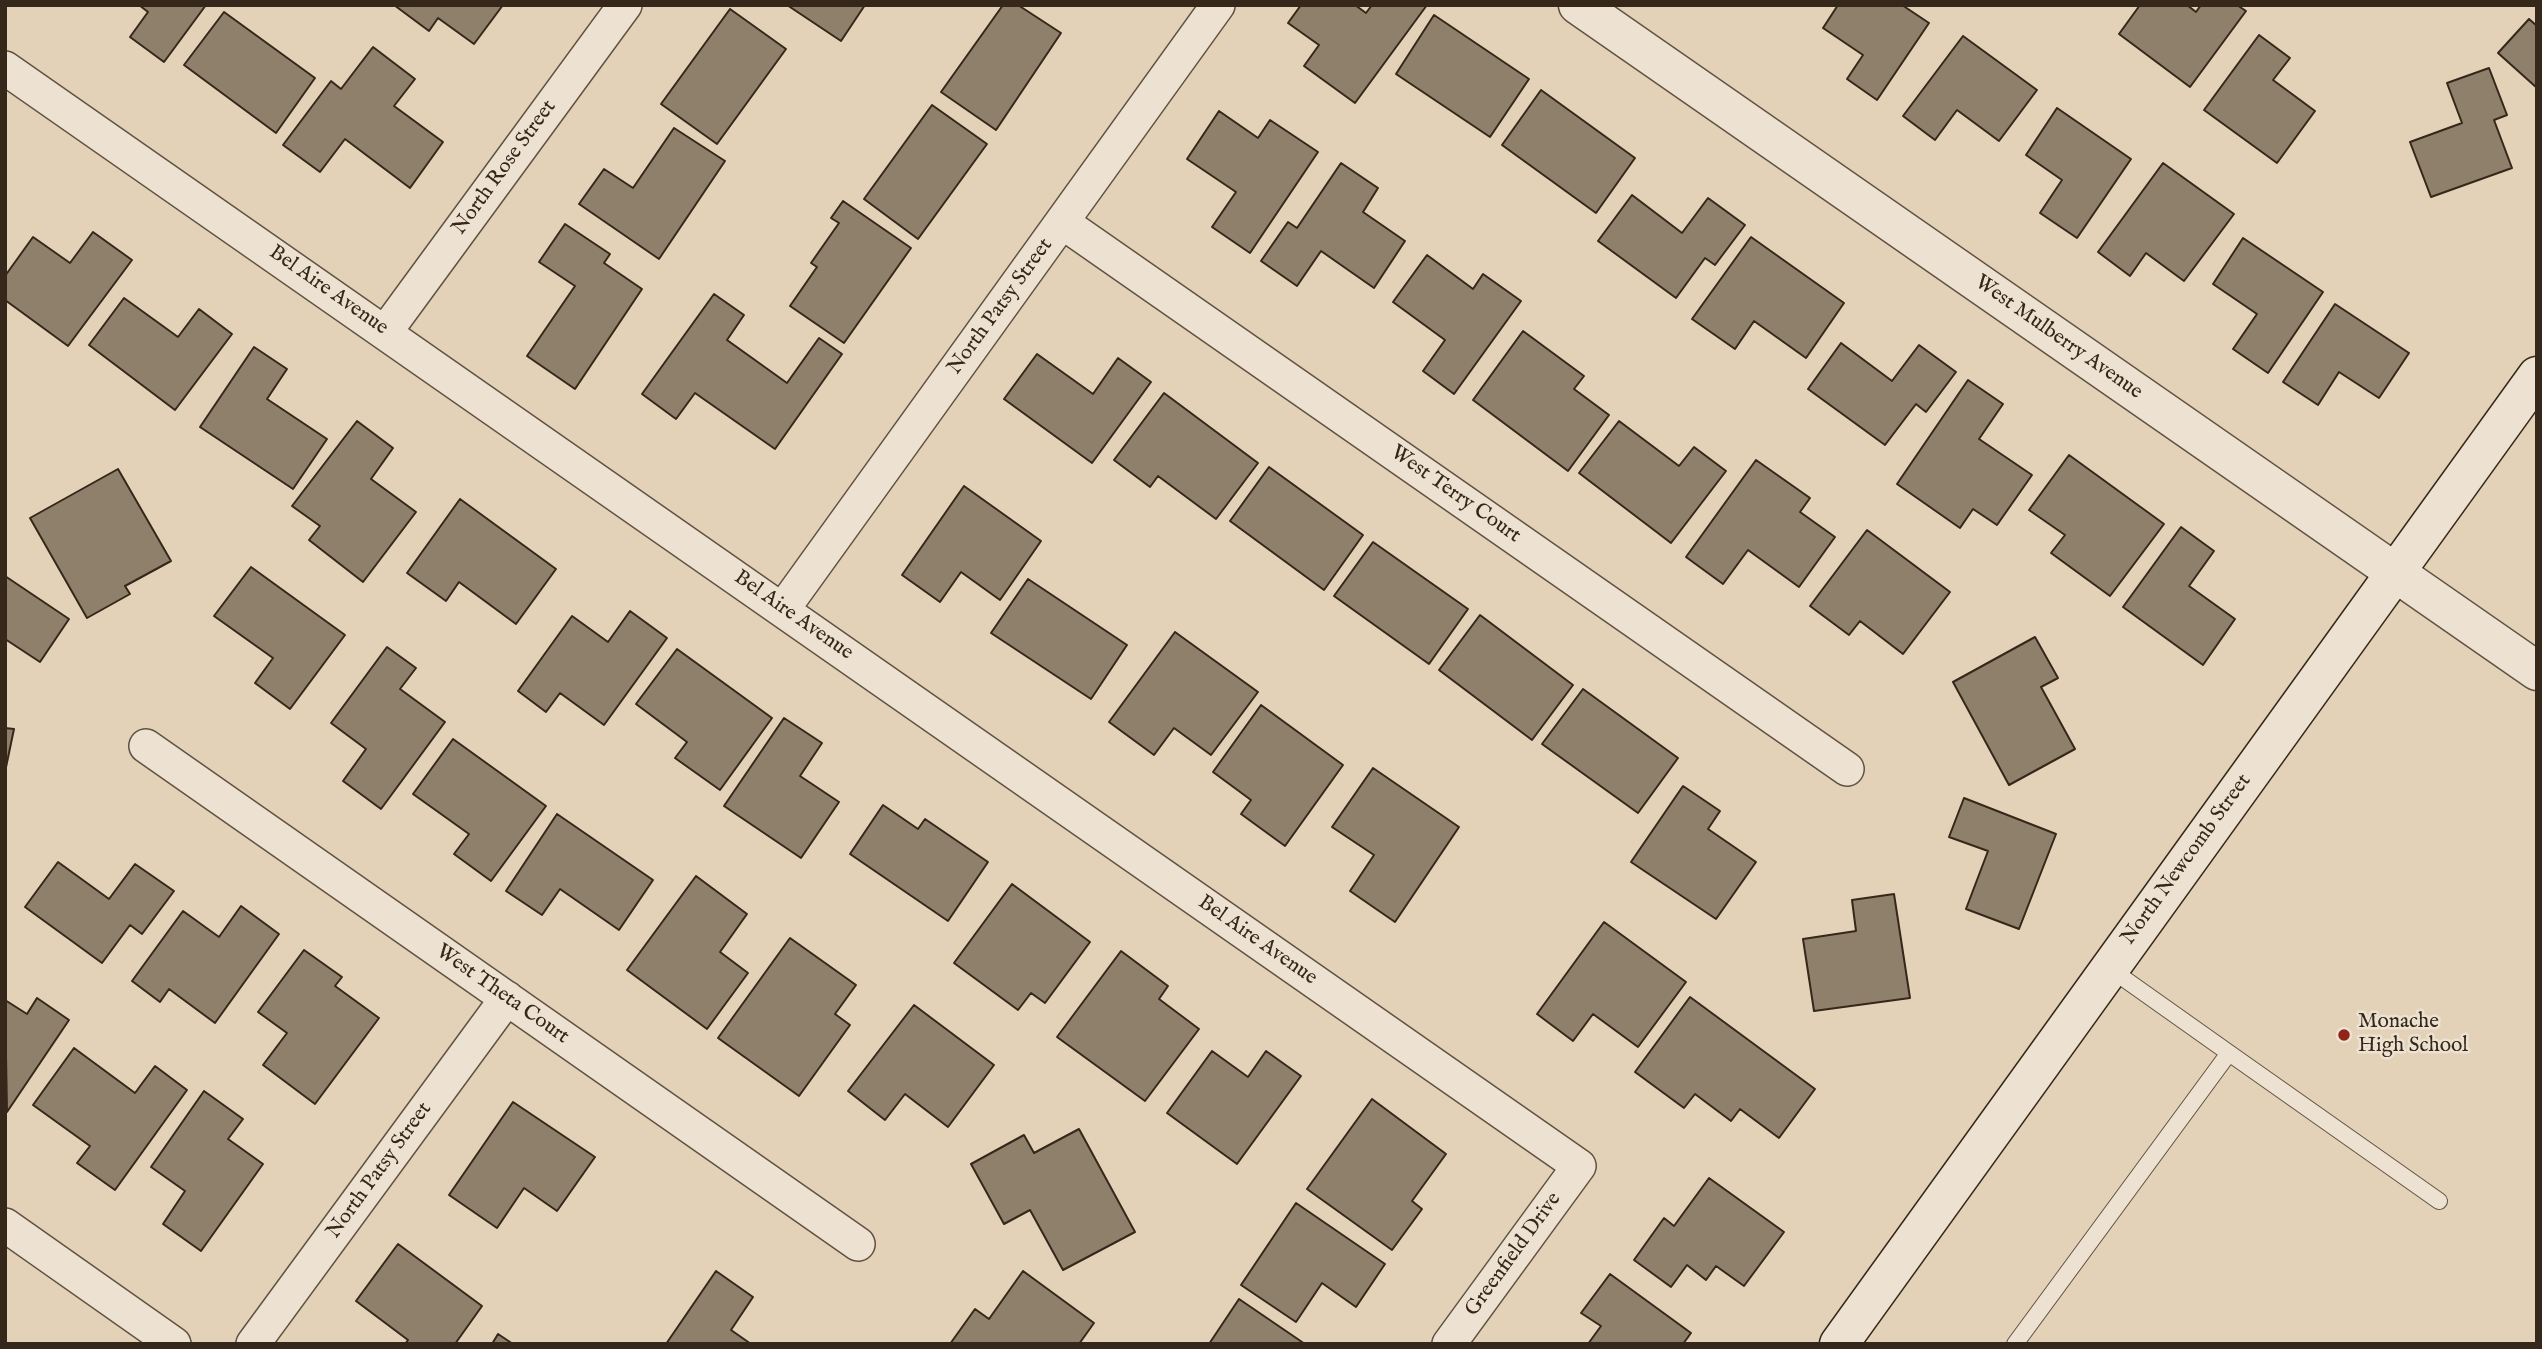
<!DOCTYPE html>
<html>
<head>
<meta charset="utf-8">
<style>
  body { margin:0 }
  #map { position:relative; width:2542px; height:1349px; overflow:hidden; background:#e3d2b8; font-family:"IM FELL English",serif }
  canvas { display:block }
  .frame { position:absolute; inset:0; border:7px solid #35281a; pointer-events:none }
</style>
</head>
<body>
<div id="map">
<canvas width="2542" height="1349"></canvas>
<div class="frame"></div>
</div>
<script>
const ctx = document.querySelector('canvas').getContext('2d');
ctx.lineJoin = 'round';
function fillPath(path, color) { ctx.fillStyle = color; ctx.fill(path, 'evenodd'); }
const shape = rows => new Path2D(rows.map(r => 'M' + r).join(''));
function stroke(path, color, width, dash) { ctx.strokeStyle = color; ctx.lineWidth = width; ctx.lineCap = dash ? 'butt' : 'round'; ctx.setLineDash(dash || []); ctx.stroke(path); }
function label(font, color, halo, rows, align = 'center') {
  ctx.font = font + ' "IM FELL English",serif'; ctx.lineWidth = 5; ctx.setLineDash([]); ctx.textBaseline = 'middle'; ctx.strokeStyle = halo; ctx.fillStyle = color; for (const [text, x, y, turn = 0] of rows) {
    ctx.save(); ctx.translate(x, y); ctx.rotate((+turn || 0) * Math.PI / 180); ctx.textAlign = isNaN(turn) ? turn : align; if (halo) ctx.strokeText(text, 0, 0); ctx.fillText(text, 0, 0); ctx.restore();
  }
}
const building = shape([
  [139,5,206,5,164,62,130,37,148,12,139,5],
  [394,5,503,5,474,44,438,18,429,31,394,5],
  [787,5,865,5,841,41,787,5],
  [1003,5,1018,5,1061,33,996,130,941,92,1003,5],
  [1301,5,1355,5,1366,13,1372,5,1427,5,1355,103,1304,66,1319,45,1288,23,1301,5],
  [1838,5,1902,5,1929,23,1877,100,1847,79,1863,55,1823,28,1838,5],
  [2140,5,2187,5,2196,12,2201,5,2237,5,2246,11,2190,87,2119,34,2140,5],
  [730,9,786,49,717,144,661,104,730,9],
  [224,12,315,78,276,133,184,65,224,12],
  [1434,15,1529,79,1490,137,1396,74,1434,15],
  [2529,19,2537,26,2537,88,2498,53,2529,19],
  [2259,35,2290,58,2273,80,2315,111,2277,163,2204,110,2259,35],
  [1963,36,2037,90,1999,141,1957,110,1935,140,1903,116,1963,36],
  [373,47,415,79,394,106,443,142,410,188,345,139,320,172,283,145,331,81,341,89,373,47],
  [2489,68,2507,115,2494,120,2512,168,2431,197,2410,142,2462,123,2447,83,2489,68],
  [1541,90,1635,158,1596,213,1502,145,1541,90],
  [932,105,987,144,918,239,864,199,932,105],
  [2057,108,2131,159,2077,238,2040,213,2062,180,2026,155,2057,108],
  [1219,111,1258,138,1270,120,1318,152,1250,253,1212,227,1236,192,1187,159,1219,111],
  [674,128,725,161,659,259,579,204,604,169,633,188,674,128],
  [1341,163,1378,188,1363,212,1405,241,1374,288,1321,251,1297,286,1261,261,1288,222,1297,228,1341,163],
  [2163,163,2234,214,2184,281,2146,253,2130,276,2098,252,2163,163],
  [1632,195,1682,233,1708,198,1745,225,1715,265,1705,258,1676,298,1598,241,1632,195],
  [843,201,911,248,844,343,790,306,817,267,811,263,839,223,831,218,843,201],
  [565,224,610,254,604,263,642,289,575,389,527,356,575,286,539,262,565,224],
  [93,232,132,260,68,346,5,300,5,276,33,237,70,263,93,232],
  [1751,237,1844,303,1806,358,1754,321,1735,349,1692,319,1751,237],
  [2243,238,2323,292,2268,373,2233,349,2257,314,2213,284,2243,238],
  [1427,255,1473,289,1483,274,1521,301,1454,394,1423,371,1445,340,1393,302,1427,255],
  [714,294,744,315,727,340,787,383,819,338,842,354,775,449,695,393,676,419,642,394,714,294],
  [124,298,178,337,199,309,232,334,175,410,89,345,124,298],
  [2335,304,2409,353,2379,398,2339,372,2318,405,2283,382,2335,304],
  [1523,331,1584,376,1574,389,1609,415,1568,471,1473,400,1523,331],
  [1841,343,1892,381,1919,345,1956,372,1926,412,1916,404,1885,445,1808,389,1841,343],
  [254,347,287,369,267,399,327,439,293,489,200,427,254,347],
  [1037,354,1093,394,1118,358,1151,382,1092,463,1004,399,1037,354],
  [1968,380,2003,404,1979,439,2032,475,1997,525,1973,509,1960,528,1897,484,1968,380],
  [1164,393,1258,463,1216,519,1158,476,1150,487,1114,460,1164,393],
  [357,421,393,448,371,479,416,512,363,582,309,540,320,526,292,506,357,421],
  [1619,421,1679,466,1694,447,1726,471,1671,543,1579,473,1619,421],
  [2069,455,2164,524,2110,596,2051,553,2065,535,2029,510,2069,455],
  [1756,460,1810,498,1800,512,1835,537,1799,587,1748,550,1723,584,1686,557,1756,460],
  [1269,467,1363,535,1324,590,1230,521,1269,467],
  [118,469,171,561,125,586,130,594,87,618,30,518,118,469],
  [964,486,1041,541,1000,600,961,572,940,602,902,575,964,486],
  [460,499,556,569,516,624,459,582,446,601,407,573,460,499],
  [2181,527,2214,551,2189,586,2235,619,2203,665,2123,607,2181,527],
  [1867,530,1950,592,1903,654,1860,621,1849,635,1810,606,1867,530],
  [1373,542,1468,609,1429,664,1334,596,1373,542],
  [251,567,345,635,290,709,255,683,273,658,214,616,251,567],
  [5,576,69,619,40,662,5,639,5,576],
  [1028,579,1127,645,1091,699,991,633,1028,579],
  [630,611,667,638,604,725,560,693,546,712,518,691,572,616,608,642,630,611],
  [1480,615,1573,685,1532,740,1439,670,1480,615],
  [1175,632,1258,692,1211,755,1174,728,1154,755,1109,722,1175,632],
  [2035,637,2058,678,2041,687,2075,749,2009,785,1953,682,2035,637],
  [387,647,416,668,400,689,445,722,381,809,343,781,366,749,331,723,387,647],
  [677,649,772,718,720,790,675,758,687,742,636,704,677,649],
  [1583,689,1678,758,1638,813,1542,744,1583,689],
  [1261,705,1343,765,1285,846,1241,814,1251,800,1213,772,1261,705],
  [784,718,822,743,800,776,839,802,801,858,724,806,784,718],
  [5,728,14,729,5,772,5,728],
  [453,739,546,806,491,881,454,854,469,834,413,794,453,739],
  [1373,768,1459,827,1395,922,1350,891,1374,855,1332,827,1373,768],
  [1683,786,1720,811,1708,829,1756,862,1716,919,1631,862,1683,786],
  [1964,798,2056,834,2019,929,1966,909,1988,851,1949,837,1964,798],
  [883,805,918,829,925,819,988,862,948,921,850,854,883,805],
  [557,814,653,880,619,930,560,889,542,915,506,891,557,814],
  [58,862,109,899,135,864,174,891,142,934,130,925,102,963,25,907,58,862],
  [696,876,747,914,720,952,748,973,707,1029,627,970,696,876],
  [1012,884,1090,942,1045,1003,1031,993,1018,1010,954,963,1012,884],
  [1894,894,1910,998,1814,1011,1803,939,1856,931,1852,900,1894,894],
  [241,906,279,934,215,1023,169,989,160,1002,132,981,183,911,219,937,241,906],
  [1604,922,1686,982,1638,1047,1593,1014,1573,1041,1537,1014,1604,922],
  [790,938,856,985,835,1014,850,1025,799,1096,718,1038,790,938],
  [304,950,342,977,335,986,379,1018,315,1104,263,1065,287,1033,258,1012,304,950],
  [1121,951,1168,986,1159,999,1199,1029,1145,1101,1057,1037,1121,951],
  [1690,997,1815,1089,1779,1138,1740,1109,1731,1121,1695,1094,1684,1108,1635,1072,1690,997],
  [37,998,69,1020,7,1112,5,1000,27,1014,37,998],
  [914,1005,994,1065,948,1127,905,1094,885,1120,848,1091,914,1005],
  [74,1048,135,1093,155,1066,187,1090,115,1190,77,1163,90,1146,33,1105,74,1048],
  [1212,1051,1248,1077,1266,1051,1301,1076,1237,1164,1167,1113,1212,1051],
  [204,1091,243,1119,228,1139,263,1164,201,1251,163,1224,185,1191,151,1167,204,1091],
  [1372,1099,1446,1154,1412,1201,1422,1209,1392,1250,1307,1189,1372,1099],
  [513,1102,595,1157,557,1211,524,1188,497,1228,449,1195,513,1102],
  [1079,1129,1135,1232,1063,1270,1030,1210,1004,1224,971,1164,1024,1135,1034,1153,1079,1129],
  [1709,1178,1784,1232,1744,1286,1716,1266,1706,1280,1687,1265,1671,1287,1634,1260,1664,1218,1674,1226,1709,1178],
  [1296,1203,1385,1264,1356,1307,1322,1283,1296,1322,1241,1285,1296,1203],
  [398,1244,482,1306,455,1344,405,1344,408,1340,356,1301,398,1244],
  [716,1271,753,1297,731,1330,751,1344,666,1344,716,1271],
  [1023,1271,1094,1323,1079,1344,950,1344,975,1309,989,1319,1023,1271],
  [1610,1274,1691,1333,1683,1344,1588,1344,1601,1326,1581,1313,1610,1274],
  [1239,1299,1305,1344,1209,1344,1239,1299],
  [498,1334,513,1344,492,1344,498,1334]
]);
const service = shape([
  [2229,1053,2439,1201],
  [2015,1344,2229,1053,2109,968]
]);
const minor = shape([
  [5,68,1579,1166,1449,1344],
  [1062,222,1847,769],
  [386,331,625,5],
  [783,609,1218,5],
  [146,746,858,1244],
  [5,1225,174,1344],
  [253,1344,507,998]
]);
const tertiary = shape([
  [1578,5,2537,671]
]);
const secondary = shape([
  [1839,1344,2537,376]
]);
const markers = [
  [2344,1035,7,"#8f2418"]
];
const streetNames = [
  ["North Rose Street",505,168,-54],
  ["Bel Aire Avenue",328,291,35],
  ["North Patsy Street",1001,307,-54],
  ["West Mulberry Avenue",2058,338,35],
  ["West Terry Court",1455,495,35],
  ["Bel Aire Avenue",793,616,35],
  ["North Newcomb Street",2187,860,-54],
  ["Bel Aire Avenue",1257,941,35],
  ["West Theta Court",502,995,35],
  ["North Patsy Street",380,1171,-54],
  ["Greenfield Drive",1514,1255,-54]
];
const poiNames = [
  ["Monache",2358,1023],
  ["High School",2358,1047]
];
fillPath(building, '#8f806c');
stroke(building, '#35281a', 2);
stroke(service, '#605242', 18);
stroke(minor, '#605242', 36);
stroke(tertiary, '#605242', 41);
stroke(secondary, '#35281a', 41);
stroke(service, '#ede2d1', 16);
stroke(minor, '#ede2d1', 33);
stroke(tertiary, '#ede2d1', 38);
stroke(secondary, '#ede2d1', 38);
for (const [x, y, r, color] of markers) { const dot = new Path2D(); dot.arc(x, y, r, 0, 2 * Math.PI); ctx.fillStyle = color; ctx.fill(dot); stroke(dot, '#ede2d1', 2.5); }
label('21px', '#35281a', '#ede2d1', streetNames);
label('21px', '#35281a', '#ede2d1', poiNames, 'left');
</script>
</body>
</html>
